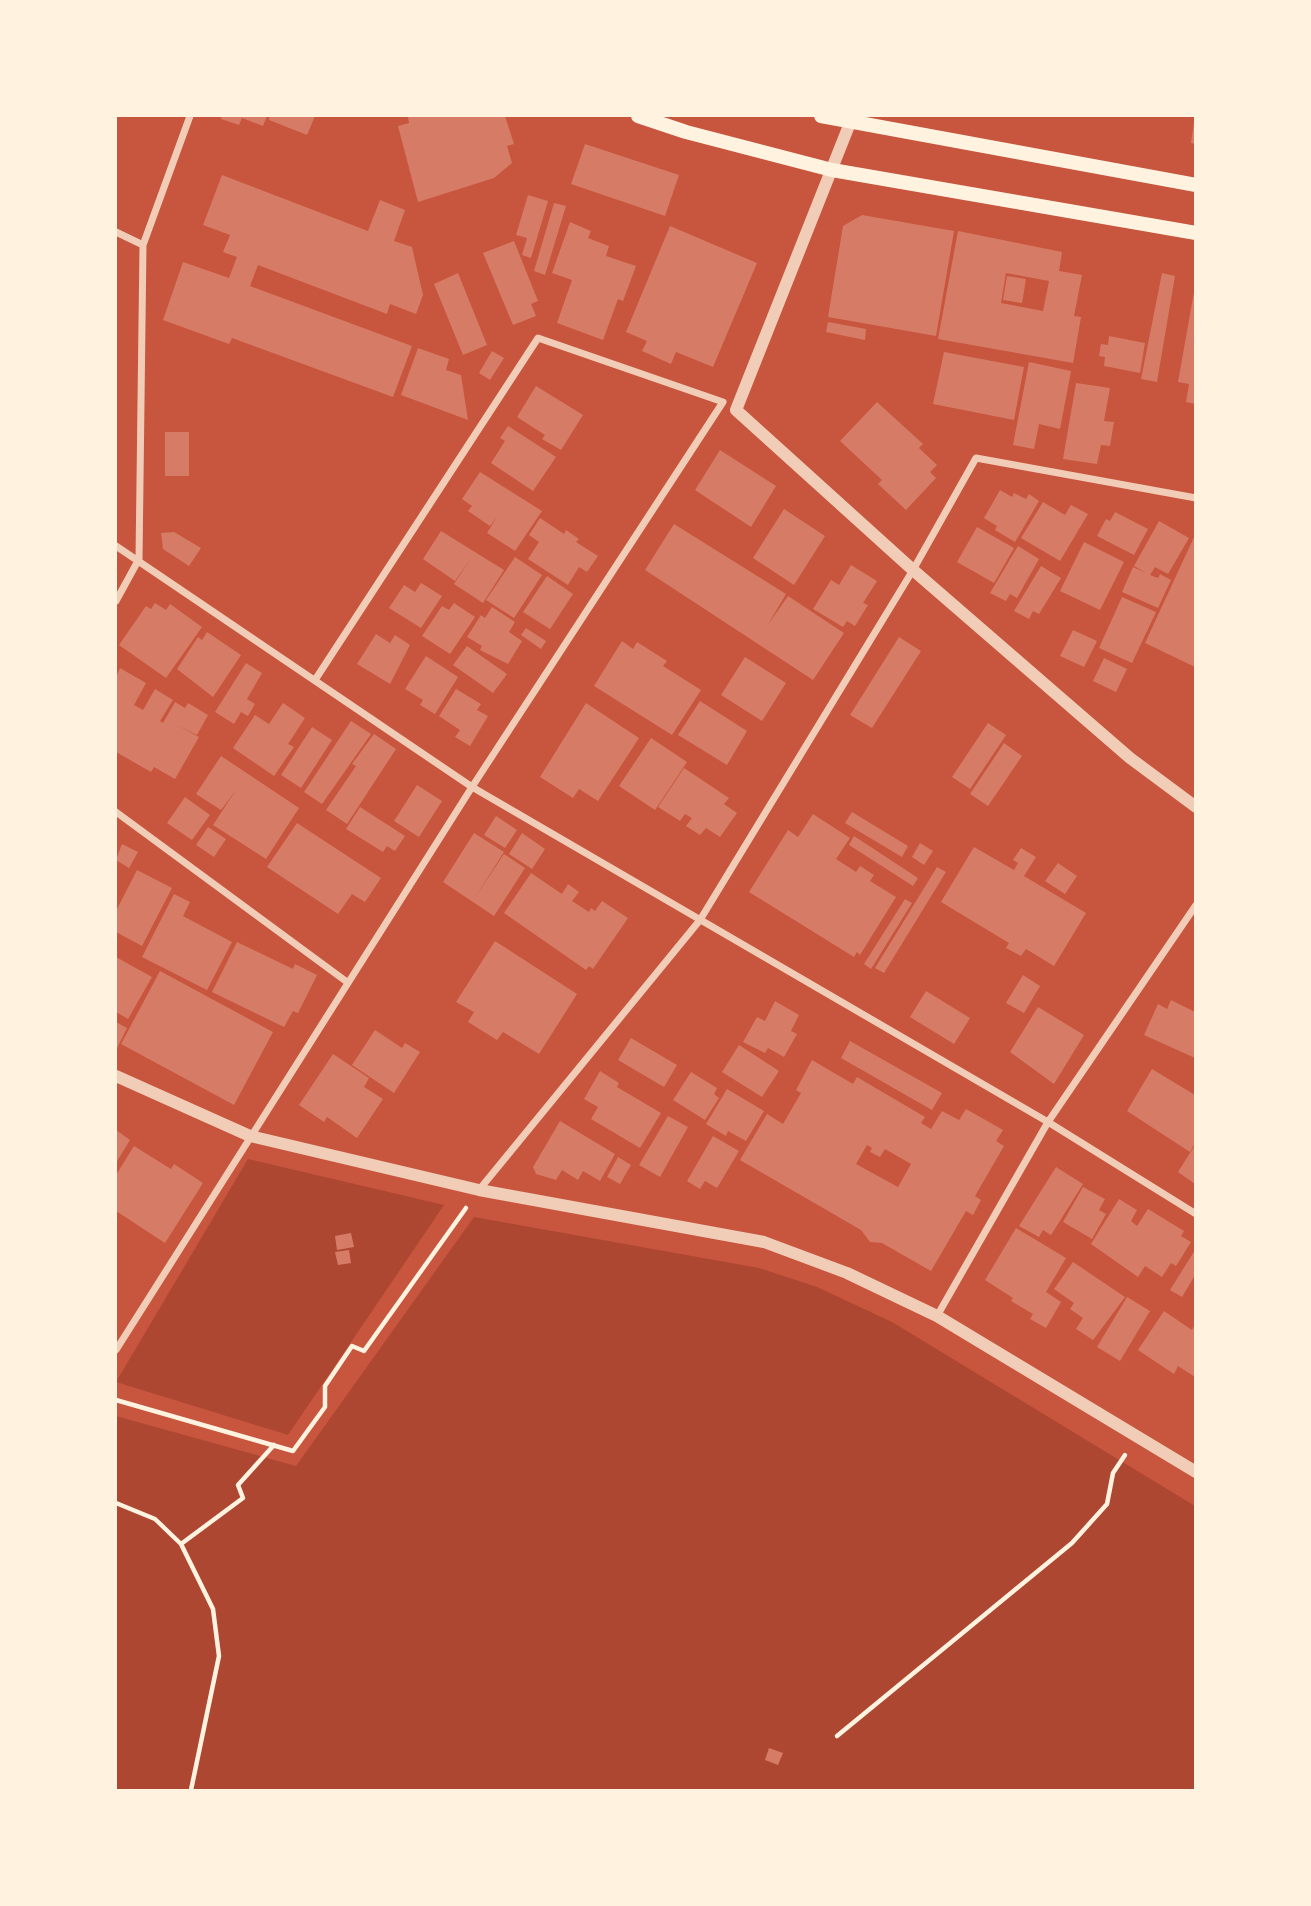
<!DOCTYPE html>
<html>
<head>
<meta charset="utf-8">
<style>
  body { margin:0 }
  #map { position:relative; width:1311px; height:1906px; overflow:hidden; background:#c8553d; font-family:Karla,sans-serif }
  canvas { display:block }
  .frame { position:absolute; inset:0; border:117px solid #fff3e0; pointer-events:none }
</style>
</head>
<body>
<div id="map">
<canvas width="1311" height="1906"></canvas>
<div class="frame"></div>
</div>
<script>
const ctx = document.querySelector('canvas').getContext('2d');
ctx.lineJoin = 'round';
function fillPath(path, color) { ctx.fillStyle = color; ctx.fill(path, 'evenodd'); }
const shape = rows => new Path2D(rows.map(r => 'M' + r).join(''));
function stroke(path, color, width, dash) { ctx.strokeStyle = color; ctx.lineWidth = width; ctx.lineCap = dash ? 'butt' : 'round'; ctx.setLineDash(dash || []); ctx.stroke(path); }
const green = shape([
  [248,1159,444,1205,288,1435,116,1382],
  [474,1217,759,1268,817,1287,892,1322,1195,1506,1195,1790,116,1790,116,1416,296,1466]
]);
const building = shape([
  [222,116,267,116,263,126,242,118,239,125,221,119],
  [270,116,315,116,307,135,269,120],
  [505,116,514,144,507,146,512,163,494,178,418,202,398,126,409,123,408,117],
  [1194,122,1195,122,1195,144,1191,143],
  [585,144,679,175,665,216,571,184],
  [222,175,368,231,380,200,405,210,394,241,412,247,423,295,416,314,390,304,387,314,258,265,250,286,412,346,393,397,232,338,229,344,163,320,183,262,229,278,237,257,223,252,230,235,203,225],
  [528,195,548,201,531,258,522,255,527,238,516,235],
  [554,203,566,206,545,275,534,271],
  [862,215,954,231,936,336,828,317,843,226],
  [570,222,591,231,588,238,609,246,606,256,636,266,623,301,618,299,603,340,557,323,572,280,552,273],
  [670,226,757,263,713,367,676,352,671,364,642,351,647,341,626,332],
  [958,231,1062,252,1059,271,1082,275,1074,316,1081,317,1073,363,938,339],
  [1006,273,1049,281,1043,311,1001,303],
  [514,241,538,301,531,304,536,316,513,325,483,253],
  [458,273,487,345,463,355,434,284],
  [1162,273,1175,276,1157,382,1141,379],
  [1007,276,1026,279,1022,303,1003,300],
  [1194,292,1195,292,1195,404,1186,402,1189,384,1178,382],
  [828,322,866,329,865,340,826,332],
  [1109,336,1145,343,1140,373,1104,366,1105,357,1099,356,1101,344,1108,345],
  [418,348,449,359,446,370,461,375,468,420,401,395],
  [492,351,504,358,490,380,479,373],
  [944,352,1024,367,1014,420,933,404],
  [1029,362,1071,371,1060,429,1039,424,1034,449,1013,445],
  [1076,383,1110,388,1104,421,1114,422,1110,446,1101,445,1097,464,1063,459],
  [536,386,583,415,561,450,542,439,545,435,517,417],
  [877,402,923,444,919,448,937,465,930,472,936,478,906,510,878,484,882,480,840,441],
  [508,426,556,457,533,491,491,463,505,441,500,438],
  [165,432,189,432,189,476,165,476],
  [720,450,776,486,751,527,695,490],
  [480,472,542,511,515,551,487,533,497,517,490,526,468,511,472,506,462,499],
  [1000,490,1012,497,1014,493,1026,499,1029,494,1039,501,1015,542,995,530,997,526,984,518],
  [1043,502,1065,515,1071,505,1088,514,1060,561,1021,538],
  [784,509,825,536,794,585,753,558],
  [1115,512,1148,529,1134,555,1097,536,1106,519,1110,521],
  [540,518,564,534,566,530,579,539,576,542,598,556,587,572,579,567,568,585,528,559,539,542,529,535],
  [1159,521,1189,538,1168,574,1155,567,1150,575,1158,578,1160,574,1171,580,1158,608,1122,592,1133,567,1146,573,1134,566],
  [674,524,786,594,767,626,788,596,844,633,813,680,645,570],
  [977,527,1014,548,994,583,957,562],
  [441,531,504,570,483,603,454,584,472,557,455,581,423,559],
  [174,532,201,548,189,566,163,549,161,533],
  [1195,535,1195,667,1145,643],
  [1084,542,1124,562,1100,610,1060,591],
  [1018,546,1039,559,1017,598,1010,594,1006,601,990,593],
  [515,557,542,575,514,618,486,600],
  [851,565,877,581,863,603,868,605,855,626,847,621,843,627,813,609,831,580,839,585],
  [1041,566,1061,578,1039,614,1033,611,1029,619,1014,611],
  [547,576,573,594,550,629,523,612],
  [421,583,442,596,421,628,389,608,404,585,415,592],
  [1122,597,1156,612,1132,663,1099,648],
  [155,603,166,610,170,604,202,627,166,678,119,645,146,606,151,609],
  [454,603,475,617,450,654,422,636,442,606,449,610],
  [492,607,515,622,509,632,522,641,508,664,480,650,482,646,467,637,481,615,485,618],
  [526,628,546,641,541,649,521,635],
  [1073,630,1097,641,1084,667,1060,656],
  [207,632,241,655,213,697,177,669,198,637,202,640],
  [376,634,390,643,395,635,410,645,390,684,357,664],
  [899,637,921,651,872,728,850,715],
  [622,641,633,649,637,642,667,661,663,666,701,690,672,735,594,686],
  [467,646,507,674,493,693,453,665],
  [426,656,458,677,435,714,420,705,423,700,405,689],
  [745,657,786,683,762,721,721,695],
  [1104,658,1127,669,1116,692,1093,681],
  [246,663,262,673,247,699,255,704,248,716,241,712,234,724,215,712],
  [120,668,146,683,134,705,143,710,155,689,173,700,160,721,163,723,175,702,185,708,188,703,208,715,197,735,177,725,199,737,175,779,154,767,151,772,116,752,116,677],
  [456,689,481,704,477,710,488,716,470,746,455,737,460,730,439,716],
  [700,701,747,731,727,765,678,735],
  [283,703,305,718,288,744,294,747,274,776,233,748,255,715,269,724],
  [586,703,639,738,598,801,579,789,573,798,540,777],
  [351,721,371,734,322,804,304,792],
  [988,723,1006,735,970,789,952,777],
  [312,727,332,740,301,788,281,775],
  [374,734,396,749,347,824,326,810,356,766,352,764],
  [651,738,687,762,655,810,619,786],
  [1004,743,1022,756,988,806,970,794],
  [221,756,299,808,266,859,213,825,236,790,221,810,196,794],
  [684,768,729,798,724,804,737,813,720,837,706,828,700,835,686,826,692,818,685,814,680,821,658,807],
  [417,785,442,801,419,837,394,821],
  [185,797,210,815,192,840,167,823],
  [360,807,405,836,395,851,387,846,383,852,346,829],
  [852,812,908,846,902,857,845,823],
  [813,814,850,838,836,859,856,872,860,866,874,875,870,881,896,897,860,955,857,952,854,957,749,892,788,830,798,837],
  [496,816,517,830,505,848,484,835],
  [297,823,381,878,365,902,352,894,338,914,267,867],
  [208,827,226,839,214,857,196,845],
  [474,833,504,852,474,899,504,854,525,868,494,916,443,882],
  [522,833,545,849,532,869,509,854],
  [854,836,918,878,913,886,849,845],
  [920,843,933,851,924,865,912,857],
  [122,844,138,852,129,868,116,860],
  [974,847,1014,870,1018,863,1013,860,1021,848,1036,857,1024,876,1086,913,1054,966,1026,949,1021,956,1006,948,1009,943,941,902],
  [1058,863,1077,876,1065,894,1045,881],
  [937,867,946,872,884,973,875,968],
  [137,870,172,888,142,946,116,932,116,911],
  [531,873,562,894,568,884,579,892,572,901,589,912,591,908,595,911,602,901,628,918,593,969,589,966,586,970,504,913],
  [174,894,190,902,183,916,232,942,207,990,142,957],
  [905,899,912,903,871,969,864,964],
  [495,941,577,994,539,1054,503,1032,497,1040,468,1022,474,1012,456,1002],
  [237,942,293,969,295,964,317,975,298,1013,293,1011,284,1027,212,992],
  [116,957,152,977,128,1019,116,1012],
  [160,971,273,1032,234,1105,121,1044],
  [1023,975,1040,986,1024,1013,1006,1003],
  [926,991,970,1018,954,1044,910,1017],
  [1171,1000,1195,1012,1195,1058,1144,1035,1158,1004,1167,1009],
  [775,1001,799,1015,791,1031,797,1034,784,1057,768,1048,765,1053,743,1042,757,1017,765,1021],
  [1038,1007,1084,1035,1054,1084,1010,1052],
  [116,1022,127,1028,116,1050],
  [375,1030,402,1048,405,1043,420,1052,394,1093,352,1065],
  [631,1038,677,1065,664,1087,618,1060],
  [850,1041,942,1093,932,1110,841,1058],
  [739,1045,779,1071,762,1097,722,1072],
  [333,1054,369,1078,364,1087,383,1099,357,1138,327,1117,324,1122,299,1105],
  [812,1060,853,1084,857,1077,925,1117,921,1123,931,1129,942,1111,959,1120,966,1109,1003,1130,996,1141,1004,1146,975,1196,981,1200,973,1215,966,1211,931,1271,882,1243,870,1242,861,1230,740,1160,767,1114,783,1124,801,1093,796,1090],
  [867,1145,872,1148,870,1152,880,1157,885,1149,911,1164,898,1187,856,1164],
  [1152,1069,1195,1095,1195,1143,1190,1152,1127,1111],
  [600,1071,619,1083,617,1087,661,1113,640,1148,591,1119,598,1107,584,1099],
  [691,1072,717,1088,714,1094,719,1098,705,1120,673,1100],
  [727,1089,764,1111,746,1141,728,1131,726,1136,706,1124],
  [668,1116,688,1127,660,1177,639,1165],
  [560,1121,615,1154,600,1181,583,1171,578,1180,562,1170,556,1180,536,1174,533,1167],
  [116,1130,130,1140,116,1163],
  [713,1136,739,1151,717,1188,705,1181,700,1189,687,1181],
  [1195,1145,1195,1184,1178,1172],
  [134,1146,171,1169,174,1164,203,1183,165,1243,116,1211,116,1175],
  [618,1157,631,1165,620,1184,607,1177],
  [1056,1167,1083,1184,1051,1235,1043,1230,1039,1237,1019,1226],
  [1083,1187,1105,1199,1099,1210,1106,1214,1092,1239,1063,1222],
  [1119,1199,1137,1210,1131,1221,1137,1226,1148,1209,1184,1231,1181,1236,1191,1242,1176,1266,1171,1263,1162,1277,1145,1266,1138,1277,1091,1244],
  [1016,1228,1066,1258,1046,1292,1061,1302,1046,1328,1030,1319,1033,1314,1011,1301,1013,1298,985,1280],
  [351,1233,354,1247,337,1250,335,1236],
  [349,1250,351,1263,338,1265,335,1252],
  [1195,1250,1195,1275,1182,1297,1170,1290],
  [1073,1262,1125,1297,1093,1340,1076,1329,1083,1318,1070,1309,1074,1303,1054,1289],
  [1127,1297,1150,1311,1120,1361,1097,1347],
  [1164,1311,1192,1330,1195,1324,1195,1377,1178,1366,1174,1374,1138,1350],
  [769,1748,783,1753,778,1765,765,1760]
]);
const path = shape([
  [116,1400,293,1451,325,1407,325,1386,352,1346,364,1351,466,1208],
  [116,1503,155,1519,181,1544,213,1609,219,1656,191,1790],
  [181,1544,243,1498,238,1485,274,1445],
  [837,1736,1072,1543,1107,1504,1113,1473,1125,1455]
]);
const minor = shape([
  [116,232,143,245],
  [116,546,472,787,1048,1122,1196,1214],
  [116,601,139,559,143,245,190,116],
  [116,812,347,982],
  [479,1190,700,920,913,570,976,458,1196,498],
  [937,1316,1048,1122,1196,905],
  [116,1350,472,787,723,402,538,338,315,680]
]);
const tertiary = shape([
  [850,123,736,410,913,570,1130,758,1196,807],
  [116,1076,250,1136,479,1190,764,1242,847,1273,937,1316,1196,1472]
]);
const secondary = shape([
  [638,116,686,132,832,170,1196,233],
  [821,116,1196,185]
]);
fillPath(green, '#ae4732');
fillPath(building, '#d67c66');
stroke(path, '#fff3e0', 4.5);
stroke(minor, '#f1ccb7', 7);
stroke(tertiary, '#f1ccb7', 12);
stroke(secondary, '#fff3e0', 14);
</script>
</body>
</html>
